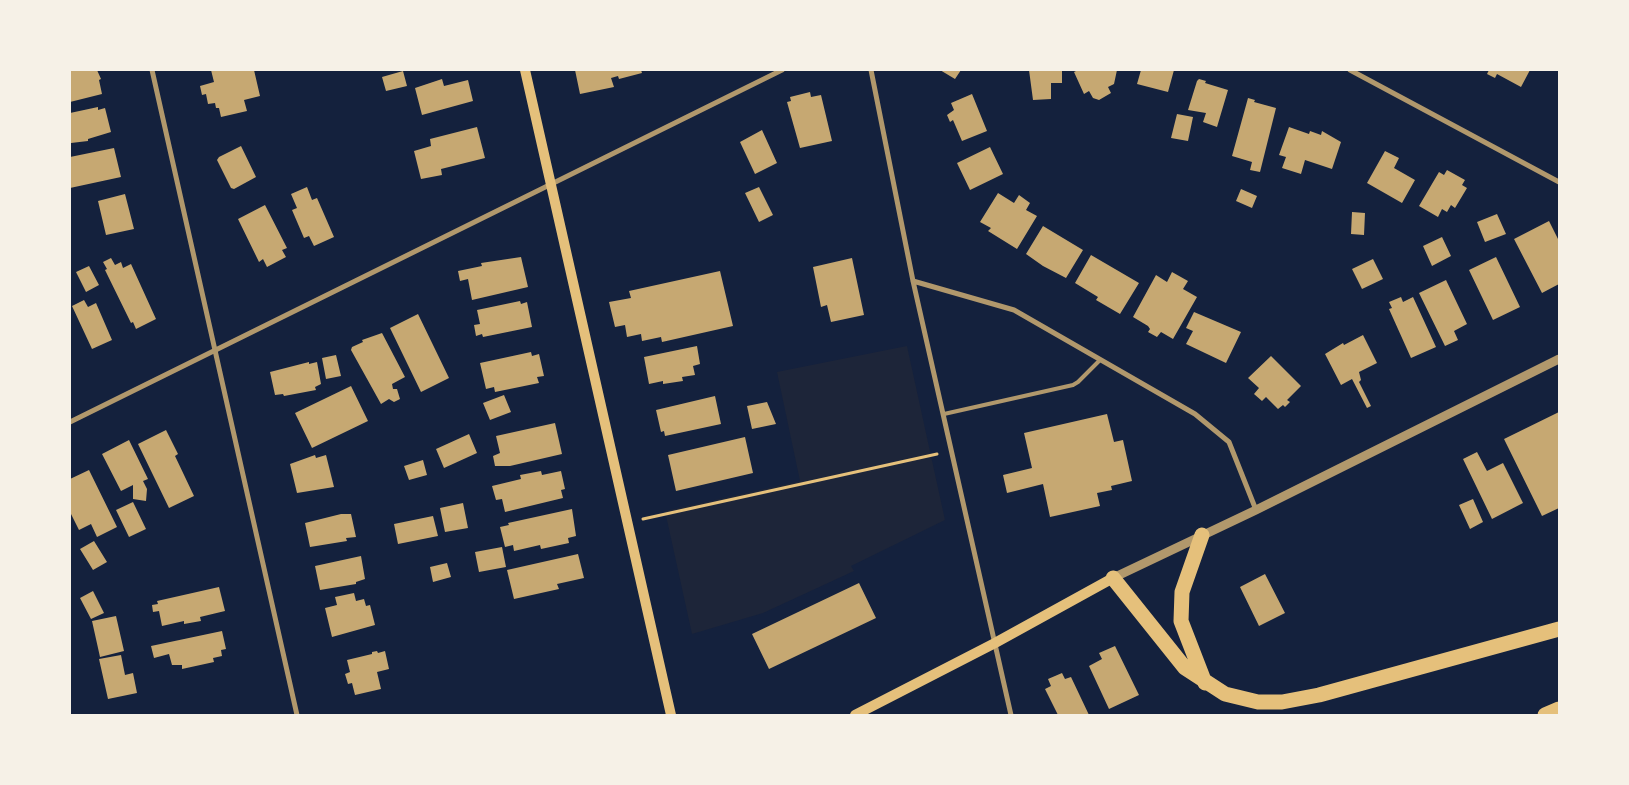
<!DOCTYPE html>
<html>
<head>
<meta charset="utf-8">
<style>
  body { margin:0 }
  #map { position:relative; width:1629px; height:785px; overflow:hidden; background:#14213d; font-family:"Libre Baskerville",serif }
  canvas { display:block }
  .frame { position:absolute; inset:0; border:71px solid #f6f1e7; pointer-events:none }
</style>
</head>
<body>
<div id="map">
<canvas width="1629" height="785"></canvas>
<div class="frame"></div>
</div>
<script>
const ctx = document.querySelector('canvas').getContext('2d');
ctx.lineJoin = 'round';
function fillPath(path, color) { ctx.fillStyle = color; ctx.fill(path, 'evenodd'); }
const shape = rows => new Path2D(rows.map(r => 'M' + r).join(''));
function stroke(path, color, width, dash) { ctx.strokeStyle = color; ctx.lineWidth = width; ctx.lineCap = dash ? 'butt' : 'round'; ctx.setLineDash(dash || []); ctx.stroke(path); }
const green = shape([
  [907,346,945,520,851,566,854,571,763,613,692,634,665,511,800,481,777,372]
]);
const building = shape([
  [70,70,97,70,101,79,99,80,102,94,70,102],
  [211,70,254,70,260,96,244,100,247,111,221,117,219,108,216,108,215,103,208,104,206,94,202,95,200,86,214,82],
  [575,70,641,70,642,73,619,79,618,76,611,78,614,87,580,94],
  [940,70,961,70,955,79],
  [1029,70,1062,70,1062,83,1051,83,1051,99,1033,100],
  [1078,70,1117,70,1114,84,1108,87,1111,93,1099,100,1093,98,1089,91,1084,94,1074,72],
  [1141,70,1174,70,1168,92,1137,84],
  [1489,70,1530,70,1521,87,1497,74,1495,78,1487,74],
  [403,71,407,86,386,91,382,77],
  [442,79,444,86,468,80,473,101,422,115,415,88],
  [1199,79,1206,81,1205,83,1228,90,1217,127,1203,122,1206,113,1188,110,1197,81],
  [810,92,811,97,821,95,832,141,800,148,787,102,791,101,790,97],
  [972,94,987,131,962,141,953,120,950,122,947,115,954,110,951,103],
  [1248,98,1255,100,1254,102,1276,108,1260,172,1250,170,1252,162,1232,156],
  [98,107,98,110,105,108,111,132,88,139,88,141,71,143,70,113],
  [1177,114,1193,117,1188,141,1171,138],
  [477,127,485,158,441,169,442,175,421,179,414,151,431,146,430,139],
  [1289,127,1309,134,1310,131,1321,135,1322,131,1341,142,1332,169,1305,160,1301,174,1282,168,1286,157,1279,155],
  [762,130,777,163,755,174,740,142],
  [241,146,256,177,234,189,231,188,217,160,219,157],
  [990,147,1003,174,970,190,957,163],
  [114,148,121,177,70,188,70,157],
  [1385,151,1399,158,1394,168,1415,180,1402,203,1367,183],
  [1447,170,1465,180,1462,185,1467,188,1455,208,1451,205,1447,212,1442,209,1438,217,1419,206,1439,172,1444,175],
  [307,187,312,200,317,198,334,237,314,246,309,236,304,238,292,210,297,208,291,194],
  [759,187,773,215,759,222,745,193],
  [1241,189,1257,196,1252,208,1236,201],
  [998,193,1014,203,1019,195,1030,203,1026,210,1037,216,1017,249,988,231,991,228,980,222],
  [125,194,134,229,106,235,98,201],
  [265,205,287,248,282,250,286,257,267,267,263,259,259,262,238,219],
  [1352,212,1365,213,1364,235,1351,234],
  [1497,214,1506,234,1485,242,1477,222],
  [1549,221,1559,241,1559,284,1542,293,1514,239],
  [1043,226,1083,250,1066,278,1043,266,1026,254],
  [1442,237,1451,256,1432,266,1423,246],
  [1091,255,1139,283,1120,314,1096,300,1098,297,1075,283],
  [521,257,528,287,472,300,468,279,460,281,458,271,482,266,481,263],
  [1496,257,1520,307,1493,320,1469,270],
  [111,258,115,265,121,262,123,268,131,264,156,319,136,329,133,322,131,323,105,270,107,269,103,262],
  [852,258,864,315,831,322,827,305,821,307,813,267],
  [1373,259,1383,279,1362,289,1352,269],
  [89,266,99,285,86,292,76,272],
  [720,271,733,326,662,342,661,337,642,341,641,334,627,337,625,325,615,327,609,302,631,298,629,291],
  [1172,272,1188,281,1183,289,1197,297,1173,339,1161,332,1157,337,1148,332,1150,329,1148,326,1133,317,1156,275,1167,282],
  [1446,280,1467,324,1454,331,1458,340,1445,346,1419,293],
  [1401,297,1403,302,1413,297,1436,347,1411,358,1389,309,1392,308,1389,302],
  [84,300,88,307,96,303,112,340,92,349,72,306],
  [520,301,521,304,527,302,532,327,483,337,482,334,476,336,474,325,480,324,477,310],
  [1194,312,1241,332,1226,363,1186,344,1193,331,1186,328],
  [418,314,449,378,421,392,390,328],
  [382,333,405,377,392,384,393,389,397,389,400,399,394,402,389,399,381,404,351,350,352,347,363,342,362,340],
  [1363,335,1377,363,1359,372,1361,380,1359,382,1371,406,1367,408,1352,379,1341,385,1325,354,1343,343,1344,345],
  [697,346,700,364,693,366,695,375,682,377,683,381,663,384,663,381,649,384,644,357],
  [531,352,532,356,539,354,544,376,537,377,539,383,495,392,494,387,486,389,480,363],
  [336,355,341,376,326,379,322,358],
  [1271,356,1301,386,1287,400,1290,402,1285,407,1283,405,1278,409,1266,397,1262,401,1254,394,1259,388,1248,378],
  [309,362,309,364,317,362,321,384,315,387,316,390,284,396,283,394,275,395,270,372],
  [351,386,368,421,312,448,295,413],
  [504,395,511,412,490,420,483,403],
  [715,396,721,424,665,436,664,431,661,432,656,410],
  [767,402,776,424,752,429,747,406],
  [1559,412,1559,508,1542,516,1504,439],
  [1107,414,1114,442,1123,440,1132,481,1111,486,1112,490,1097,493,1100,506,1050,517,1043,484,1007,493,1003,475,1032,468,1024,433],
  [555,423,562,454,510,466,495,466,493,456,500,453,496,436],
  [166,430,178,454,175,456,194,496,169,508,138,444],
  [469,434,477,453,444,468,436,449],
  [745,437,753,473,676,491,668,455],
  [129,440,148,479,143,481,147,489,146,501,133,499,133,485,121,491,102,454],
  [1477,452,1487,471,1503,463,1523,503,1492,519,1463,459],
  [315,455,316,458,326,455,334,487,297,493,290,464],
  [423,460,427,475,409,480,404,466],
  [89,470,117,527,97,537,91,524,79,530,70,512,70,479],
  [541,471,542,475,561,471,565,489,561,490,563,498,505,512,502,499,496,500,492,486,521,479,520,475],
  [1473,499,1483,522,1470,529,1459,505],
  [133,502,146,529,129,537,116,510],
  [463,503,468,528,445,532,440,508],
  [572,509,576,536,568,538,569,543,541,549,540,545,514,551,513,545,505,547,500,527,509,525,508,523],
  [341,514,351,514,356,537,346,538,347,541,310,547,305,523],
  [433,516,438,536,398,544,394,524],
  [94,541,107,562,93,570,80,549],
  [502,547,506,567,479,572,475,552],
  [578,554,584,578,557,584,559,589,514,599,507,570],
  [361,556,365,579,356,582,356,584,320,590,315,566],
  [447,563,451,577,433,582,430,567],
  [1265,574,1285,613,1259,626,1240,587],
  [859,583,876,618,769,669,752,634],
  [219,587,225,611,200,617,201,621,184,624,184,621,162,626,159,611,153,612,152,605,158,604,157,601],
  [93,591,104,613,91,619,80,598],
  [354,593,356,601,364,599,366,606,370,605,375,625,332,637,325,608,337,605,335,597],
  [116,616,124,651,100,657,92,621],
  [222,631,226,649,221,650,222,656,213,658,214,662,182,669,182,665,172,665,169,654,154,658,151,646],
  [1115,646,1139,695,1109,709,1089,666,1102,659,1099,653],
  [377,651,378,653,385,651,389,669,377,672,381,689,355,695,352,683,348,684,345,674,350,672,347,660,372,654,372,652],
  [121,655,125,675,133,673,137,693,108,699,99,659],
  [1062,673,1065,679,1071,677,1089,715,1058,715,1045,689,1051,686,1048,679]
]);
const path = shape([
  [643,519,937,454]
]);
const service = shape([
  [944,414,1073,385,1078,382,1100,360]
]);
const minor = shape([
  [152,70,297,715],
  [871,70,913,281,1011,715],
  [1350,70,1559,182],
  [913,281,1014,310,1195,414,1229,442,1256,510],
  [70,422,782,70]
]);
const tertiary = shape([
  [1113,578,1256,510,1559,359]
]);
const secondary = shape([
  [525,70,671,715],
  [855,715,995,643,1113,578]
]);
const motorway = shape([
  [1202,535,1182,592,1181,621,1205,683],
  [1113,578,1185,668,1225,694,1258,702,1282,702,1319,695,1559,629],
  [1545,715,1559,709]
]);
fillPath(green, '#1d2539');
fillPath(building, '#c6a872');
stroke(path, '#e5c07b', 3);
stroke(service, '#b1986c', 4);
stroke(minor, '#b1986c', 5);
stroke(tertiary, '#b1986c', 9);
stroke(secondary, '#e5c07b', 10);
stroke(motorway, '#e5c07b', 15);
</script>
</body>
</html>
